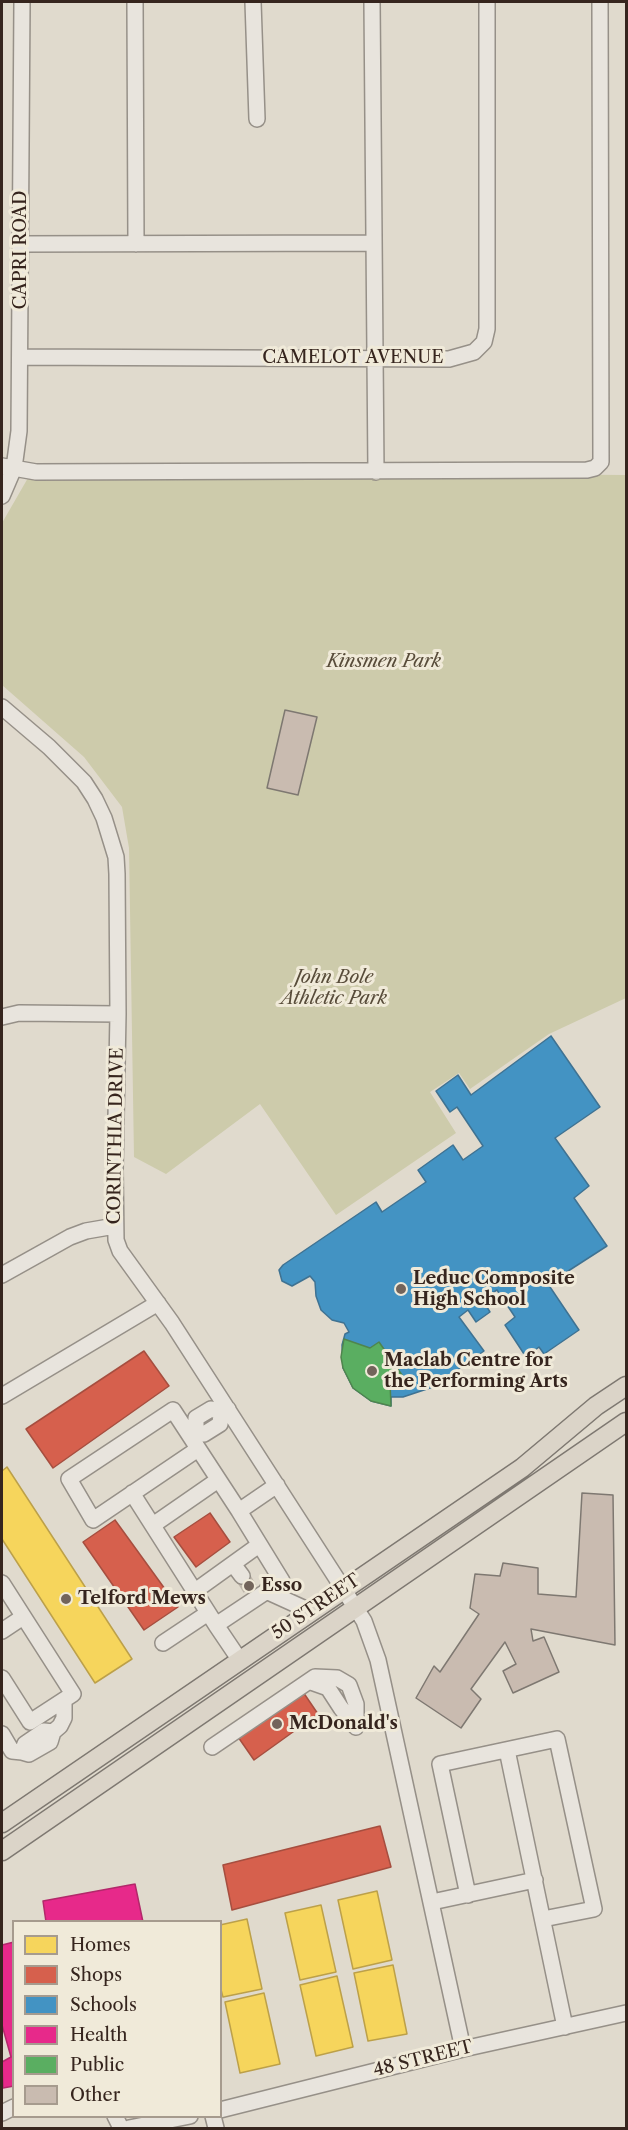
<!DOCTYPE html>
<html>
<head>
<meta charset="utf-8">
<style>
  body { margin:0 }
  #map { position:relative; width:628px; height:2130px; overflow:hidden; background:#e0dacd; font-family:"Libre Caslon Text",serif }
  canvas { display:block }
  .frame { position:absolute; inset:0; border:3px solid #36251e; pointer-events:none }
  .legend { position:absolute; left:12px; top:1920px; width:210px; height:198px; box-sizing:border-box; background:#f0ead9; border:2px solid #a69b8e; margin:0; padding:8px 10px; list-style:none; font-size:18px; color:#36251e }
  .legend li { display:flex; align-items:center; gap:12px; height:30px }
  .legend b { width:30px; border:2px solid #a69b8e }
</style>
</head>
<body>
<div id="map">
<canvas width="628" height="2130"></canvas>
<div class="frame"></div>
<ul class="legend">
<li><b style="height:16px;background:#f6d55c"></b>Homes</li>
<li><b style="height:16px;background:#d6604d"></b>Shops</li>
<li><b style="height:16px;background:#4393c3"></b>Schools</li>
<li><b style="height:16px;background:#e7298a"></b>Health</li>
<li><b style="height:16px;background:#5aae61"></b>Public</li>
<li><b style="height:16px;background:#c9bbb0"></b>Other</li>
</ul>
</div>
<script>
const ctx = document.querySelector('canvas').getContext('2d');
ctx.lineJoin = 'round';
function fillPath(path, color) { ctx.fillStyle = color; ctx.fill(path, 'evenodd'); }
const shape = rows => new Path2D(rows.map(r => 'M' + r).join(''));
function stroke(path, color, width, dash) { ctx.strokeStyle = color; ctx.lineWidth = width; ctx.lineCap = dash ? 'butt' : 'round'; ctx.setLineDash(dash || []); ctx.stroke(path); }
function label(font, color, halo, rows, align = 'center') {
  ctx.font = font + ' "Libre Caslon Text",serif'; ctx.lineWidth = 6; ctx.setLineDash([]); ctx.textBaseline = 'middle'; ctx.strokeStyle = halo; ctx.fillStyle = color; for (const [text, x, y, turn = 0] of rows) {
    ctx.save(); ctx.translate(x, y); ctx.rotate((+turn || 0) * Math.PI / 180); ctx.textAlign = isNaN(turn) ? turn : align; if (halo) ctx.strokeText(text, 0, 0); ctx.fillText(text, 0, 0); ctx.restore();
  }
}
const green = shape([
  [32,471,626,475,626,998,549,1034,470,1089,459,1073,430,1092,456,1133,336,1215,260,1104,166,1174,134,1157,129,848,122,807,84,757,2,685,2,523]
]);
const homes = shape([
  [7,1467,132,1659,95,1683,2,1539,2,1471,7,1467],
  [377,1891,392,1960,353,1969,338,1900,377,1891],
  [321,1905,336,1972,300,1980,285,1913,321,1905],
  [247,1919,262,1989,223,1997,220,1986,220,1925,247,1919],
  [393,1965,407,2034,368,2041,354,1973,393,1965],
  [337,1976,353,2047,316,2056,300,1985,337,1976],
  [264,1993,280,2064,240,2073,225,2002,264,1993]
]);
const shops = shape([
  [144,1351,169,1386,53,1468,26,1429,144,1351],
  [210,1513,230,1542,196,1567,174,1537,210,1513],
  [115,1520,178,1607,144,1630,83,1542,115,1520],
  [301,1689,318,1714,254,1760,236,1734,301,1689],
  [380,1826,391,1867,232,1910,223,1865,380,1826]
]);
const schools = shape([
  [551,1036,600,1107,555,1138,589,1186,574,1198,607,1246,548,1284,579,1330,544,1354,539,1347,526,1357,505,1325,515,1317,497,1290,482,1299,490,1312,476,1322,468,1310,459,1317,484,1351,433,1387,403,1397,391,1397,391,1406,371,1401,353,1388,343,1368,342,1345,345,1334,349,1332,344,1323,332,1320,321,1310,316,1296,315,1282,310,1276,292,1286,282,1281,279,1270,283,1265,376,1202,382,1212,426,1182,418,1170,453,1145,463,1160,483,1146,457,1107,450,1112,436,1091,458,1075,471,1095,551,1036]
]);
const health = shape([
  [135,1884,143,1922,46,1922,43,1901,135,1884],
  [14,1942,14,2086,3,2088,2,2062,11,2057,2,2025,2,1945,14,1942]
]);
const public = shape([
  [344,1339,370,1348,379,1342,402,1375,390,1383,391,1406,371,1401,353,1388,343,1368,341,1357,344,1339]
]);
const building = shape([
  [285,710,317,717,298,795,267,788,285,710],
  [582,1493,613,1495,615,1645,531,1629,533,1641,544,1637,559,1672,513,1693,503,1671,516,1664,505,1642,471,1689,481,1699,461,1728,416,1698,434,1666,440,1672,479,1614,470,1608,475,1574,500,1576,503,1563,538,1568,538,1594,576,1597,582,1493]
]);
const minorTunnel = shape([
  [242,1576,252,1592]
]);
const minor = shape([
  [135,2,136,244],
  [253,2,257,119],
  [372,2,376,472],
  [21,244,374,243],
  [20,357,449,359,474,352,484,342,487,329,487,2],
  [2,466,36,472,587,470,595,468,601,462,600,2],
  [2,496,14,468,19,431,22,2],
  [2,707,49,747,84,782,95,799,104,818,116,857,117,874,118,1014,115,1170,116,1240,120,1251,172,1323,364,1621,378,1660,463,2049],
  [2,1017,19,1013,118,1014],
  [2,1275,70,1237,86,1231,115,1226],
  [2,1396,158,1303],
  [196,1430,196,1418,211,1409,221,1412,228,1409],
  [196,1430,204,1434,220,1424,221,1412],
  [198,1449,93,1520,69,1479,173,1410,239,1511],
  [132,1493,216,1625],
  [153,1525,218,1480],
  [233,1564,242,1576],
  [2,1583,73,1694,30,1722,2,1678],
  [195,1591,259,1545],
  [266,1591,310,1611],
  [2,1631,23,1617],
  [163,1643,208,1613],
  [239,1659,216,1625,282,1581,239,1511,277,1485],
  [311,1682,328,1688,341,1708,356,1727],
  [2,1734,12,1751,22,1752,25,1744,44,1731,53,1732,60,1726,64,1718,64,1700],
  [212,1747,315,1677,337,1678,349,1685,356,1704,356,1727],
  [507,1750,565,2027],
  [22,1752,29,1754,50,1742,53,1732],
  [468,1895,440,1764,557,1739,594,1909,543,1919],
  [432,1902,535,1880],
  [220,2110,463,2049,626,2013],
  [2,2113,14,2107],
  [115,2116,121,2128],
  [213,2116,216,2128],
  [129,2128,190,2116]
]);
const major = shape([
  [2,1823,522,1468,596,1406,626,1386],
  [2,1851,626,1422]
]);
const markers = [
  [401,1289,6,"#72645b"],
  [372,1371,6,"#72645b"],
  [249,1586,6,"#72645b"],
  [66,1599,6,"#72645b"],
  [277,1724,6,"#72645b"]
];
const streetNames = [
  ["CAPRI ROAD",21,250,-90],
  ["CAMELOT AVENUE",353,358],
  ["CORINTHIA DRIVE",116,1136,-89],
  ["50 STREET",316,1607,-34],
  ["48 STREET",423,2059,-14]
];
const parkNames = [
  ["Kinsmen Park",384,662],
  ["John Bole",334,978],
  ["Athletic Park",334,999]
];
const poiNames = [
  ["Leduc Composite",413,1279],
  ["High School",413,1300],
  ["Maclab Centre for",384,1361],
  ["the Performing Arts",384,1382],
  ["Esso",261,1586],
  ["Telford Mews",78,1599],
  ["McDonald's",289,1724]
];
fillPath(green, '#cdcbab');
fillPath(homes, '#f6d55c');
stroke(homes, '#bca049', 1.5);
fillPath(shops, '#d6604d');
stroke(shops, '#a64e3f', 1.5);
fillPath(schools, '#4393c3');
stroke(schools, '#3f7292', 1.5);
fillPath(health, '#e7298a');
stroke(health, '#b2286a', 1.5);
fillPath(public, '#5aae61');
stroke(public, '#4f854d', 1.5);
fillPath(building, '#c9bbb0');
stroke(building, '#7e7871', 1.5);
stroke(minorTunnel, '#beb6aa', 15, [15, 8]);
stroke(minor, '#969088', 18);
stroke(major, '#7e7871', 21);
stroke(minor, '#e8e4dd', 15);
stroke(major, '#dbd4c8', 18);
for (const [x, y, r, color] of markers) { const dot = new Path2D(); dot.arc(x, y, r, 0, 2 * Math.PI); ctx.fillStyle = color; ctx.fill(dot); stroke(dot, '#f0ead9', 2); }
label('18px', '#36251e', '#f0ead9', streetNames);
label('italic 18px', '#584c3a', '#f0ead9', parkNames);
label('bold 18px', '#36251e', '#f0ead9', poiNames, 'left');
</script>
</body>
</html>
